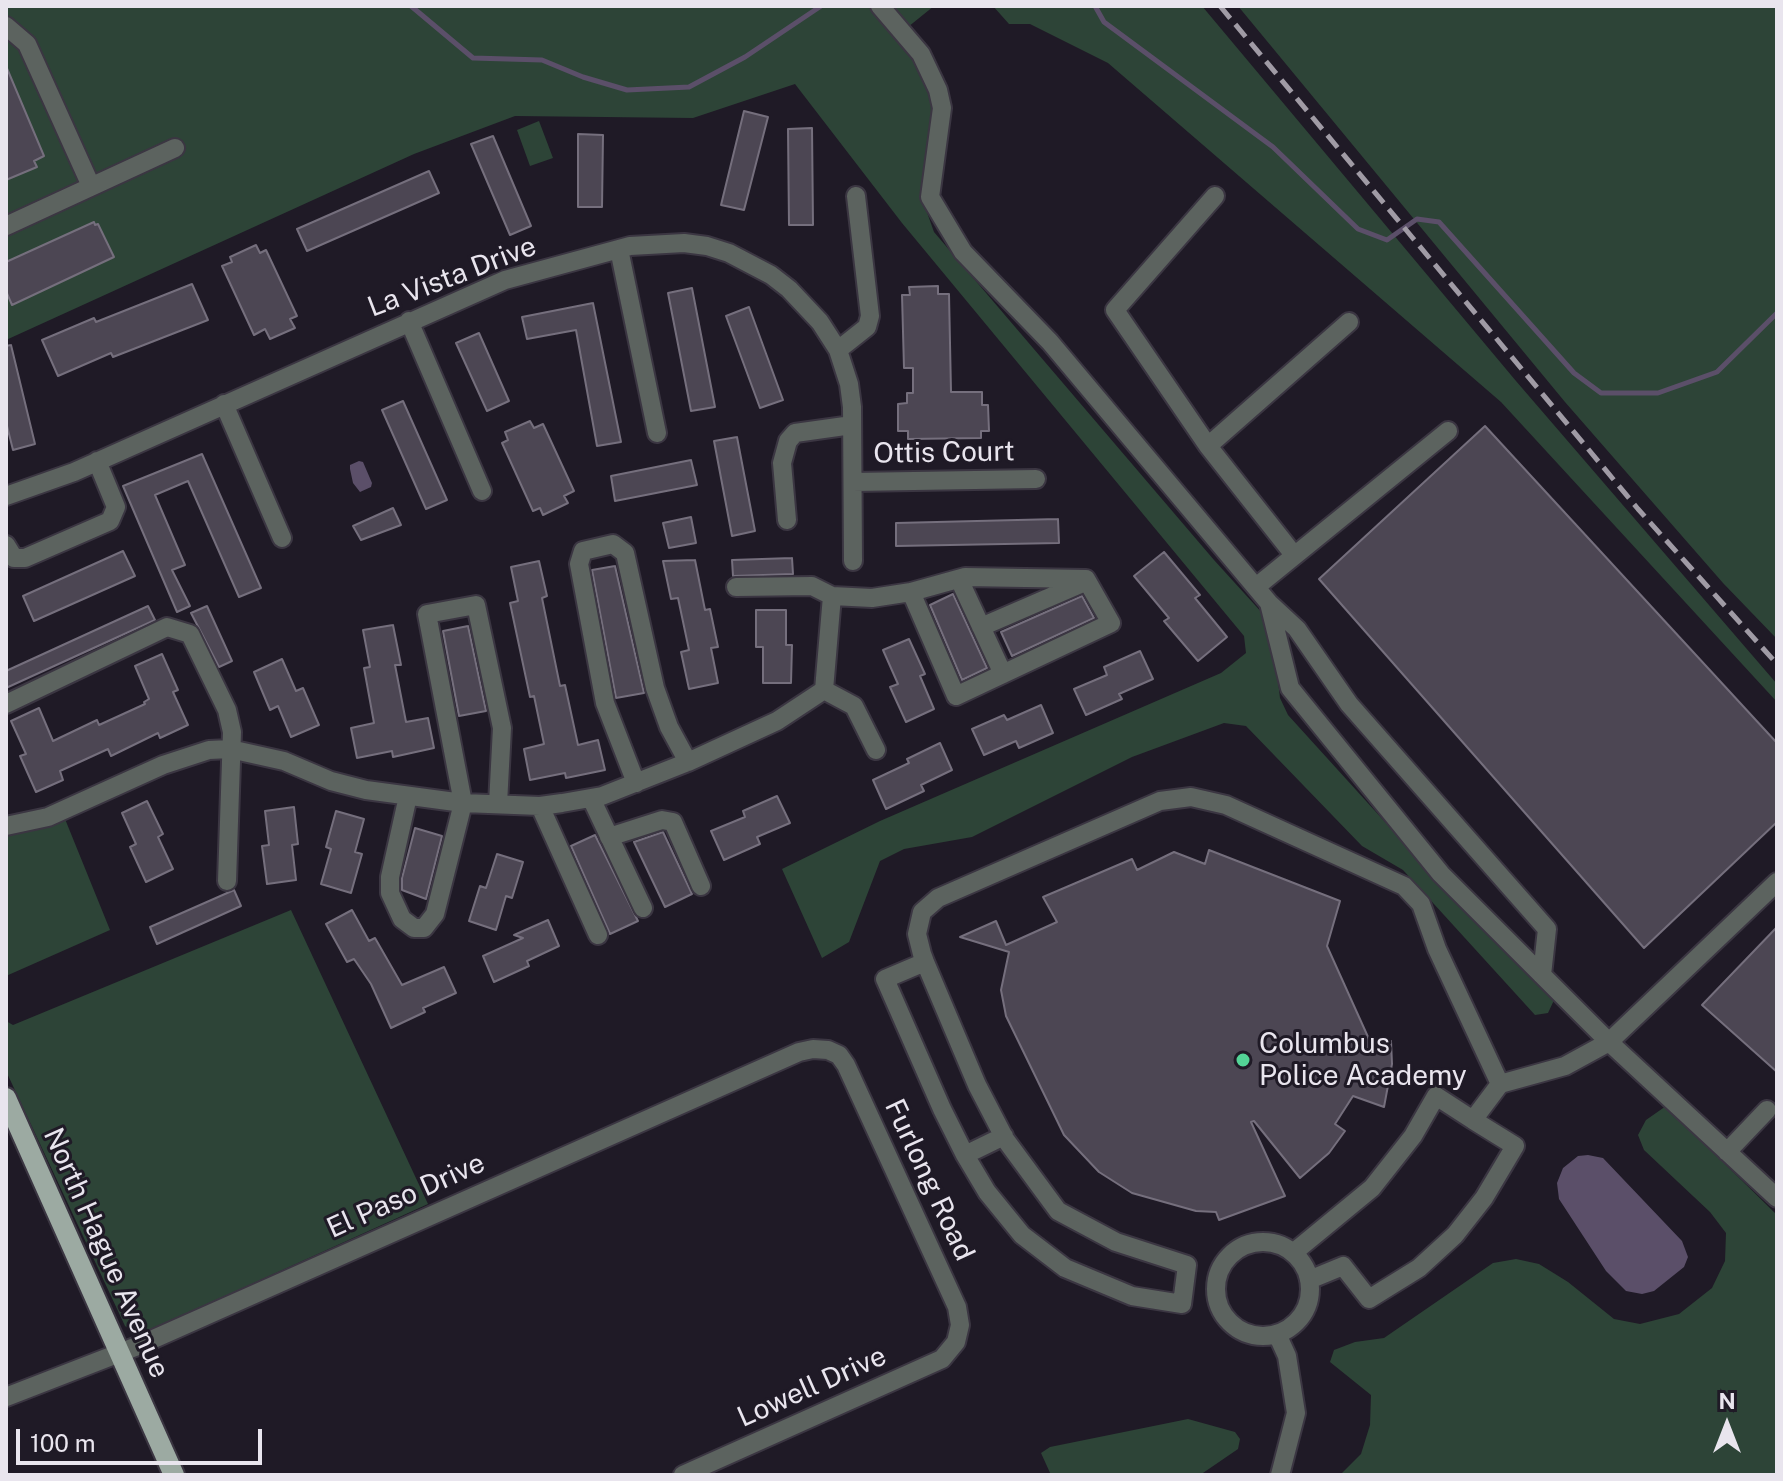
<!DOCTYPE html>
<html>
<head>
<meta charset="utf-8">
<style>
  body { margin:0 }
  #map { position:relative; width:1783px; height:1481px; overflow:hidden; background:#1f1a26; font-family:"Public Sans",sans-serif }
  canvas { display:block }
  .frame { position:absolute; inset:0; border:8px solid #e9e5ee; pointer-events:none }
  .north { position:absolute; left:1687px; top:1385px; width:80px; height:80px; -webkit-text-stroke:6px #1f1a26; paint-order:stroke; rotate:0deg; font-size:22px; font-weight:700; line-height:32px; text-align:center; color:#e9e5ee }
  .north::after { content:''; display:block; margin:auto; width:28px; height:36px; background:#e9e5ee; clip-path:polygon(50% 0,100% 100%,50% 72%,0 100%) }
  .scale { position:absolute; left:16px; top:1429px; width:246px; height:36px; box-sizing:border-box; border:4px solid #e9e5ee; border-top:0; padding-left:10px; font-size:24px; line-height:28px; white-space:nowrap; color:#e9e5ee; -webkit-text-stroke:6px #1f1a26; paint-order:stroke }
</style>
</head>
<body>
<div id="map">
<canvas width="1783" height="1481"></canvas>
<div class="frame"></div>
<div class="north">N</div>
<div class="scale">100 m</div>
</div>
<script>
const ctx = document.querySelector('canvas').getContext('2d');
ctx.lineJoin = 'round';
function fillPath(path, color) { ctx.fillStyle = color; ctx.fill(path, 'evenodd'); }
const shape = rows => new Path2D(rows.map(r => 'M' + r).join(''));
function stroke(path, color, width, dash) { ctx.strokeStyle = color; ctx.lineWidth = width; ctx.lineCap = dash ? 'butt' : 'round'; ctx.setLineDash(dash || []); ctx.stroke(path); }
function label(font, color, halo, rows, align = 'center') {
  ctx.font = font + ' "Public Sans",sans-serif'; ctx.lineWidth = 6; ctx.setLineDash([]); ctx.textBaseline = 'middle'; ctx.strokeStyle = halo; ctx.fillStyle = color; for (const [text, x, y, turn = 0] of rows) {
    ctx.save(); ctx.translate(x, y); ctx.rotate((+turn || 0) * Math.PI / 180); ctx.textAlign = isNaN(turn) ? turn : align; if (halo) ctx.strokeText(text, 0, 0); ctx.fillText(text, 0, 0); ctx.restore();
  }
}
const green = shape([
  [6,6,869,6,896,36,920,71,933,102,932,127,923,171,923,201,934,232,1214,560,1264,615,1273,636,1280,698,1288,715,1464,909,1555,998,1548,1013,1535,1015,1403,870,1362,846,1246,726,1224,723,1132,757,972,837,904,849,880,861,849,942,822,958,782,869,880,821,1221,673,1246,653,1244,636,902,223,795,84,693,118,515,116,414,154,6,340],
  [889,6,934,6,908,27],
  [993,6,1202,6,1516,381,1777,684,1777,702,1501,402,1108,63,1030,24,1009,24],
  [1238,6,1777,6,1777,639,1723,583,1565,402],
  [539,121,553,158,530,166,517,130],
  [65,819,110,930,6,976,6,835,35,830],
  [291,910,428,1204,146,1332,134,1333,125,1326,6,1071,6,1021,13,1025],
  [1666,1106,1777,1215,1777,1475,1340,1475,1361,1454,1370,1425,1371,1395,1330,1362,1334,1350,1355,1342,1384,1338,1493,1263,1516,1259,1539,1264,1568,1282,1614,1319,1640,1324,1679,1314,1712,1288,1725,1261,1726,1233,1710,1212,1644,1150,1638,1135,1646,1120],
  [1188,1419,1235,1432,1240,1439,1238,1449,1200,1475,1051,1475,1041,1453,1050,1447]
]);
const water = shape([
  [359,461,363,462,372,483,371,487,360,492,353,483,350,469,350,465],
  [1588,1155,1603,1158,1682,1241,1688,1257,1684,1267,1654,1291,1642,1294,1626,1291,1606,1271,1559,1199,1557,1183,1563,1168,1578,1156]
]);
const stream = shape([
  [411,6,473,58,542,60,583,77,627,90,689,87,745,57,821,6],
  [1095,6,1104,22,1273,147,1358,229,1387,240,1417,219,1439,222,1574,373,1601,393,1658,393,1717,372,1777,313]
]);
const building = shape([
  [6,66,44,156,34,161,37,167,6,180,6,66],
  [744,111,768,117,744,210,721,205,744,111],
  [812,128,813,225,789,225,788,129,812,128],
  [578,134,603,135,602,207,578,207,578,134],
  [493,136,531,226,510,235,471,144,493,136],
  [429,171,439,193,307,251,297,229,429,171],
  [94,222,95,225,98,224,114,257,12,305,6,291,6,262,94,222],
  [256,245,260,253,266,250,297,316,290,319,295,328,270,339,265,329,254,335,222,266,232,262,230,257,256,245],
  [192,284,208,320,113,357,111,353,58,376,42,340,94,318,96,322,192,284],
  [938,286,938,294,949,294,951,392,982,392,982,405,988,405,989,431,981,431,981,438,908,439,908,431,898,431,898,404,907,403,907,393,913,393,913,368,904,368,902,295,910,295,909,287,938,286],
  [692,288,715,407,691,411,668,293,692,288],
  [593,303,621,442,597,446,576,330,527,339,522,317,593,303],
  [749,307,783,400,760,408,726,316,749,307],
  [479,333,509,401,487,411,456,343,479,333],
  [11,345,35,444,13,450,6,422,6,346,11,345],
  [403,401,447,500,426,509,382,410,403,401],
  [530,421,534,428,543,424,574,491,564,496,568,503,543,515,540,508,533,511,502,443,508,440,505,432,530,421],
  [1485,426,1777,743,1777,822,1644,948,1319,579,1485,426],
  [737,437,755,531,732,536,714,441,737,437],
  [202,454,261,588,239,597,188,481,155,495,185,565,172,570,190,606,177,612,123,486,202,454],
  [691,460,697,485,615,501,611,476,691,460],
  [393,508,401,525,361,540,353,526,393,508],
  [691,517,696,543,669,548,663,523,691,517],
  [1058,519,1059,543,896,546,896,523,1058,519],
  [123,551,135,576,34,621,23,596,123,551],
  [1164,552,1200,595,1195,598,1227,637,1198,661,1164,621,1169,618,1134,576,1164,552],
  [792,558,793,574,733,576,732,560,792,558],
  [695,560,705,610,710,609,718,647,711,648,718,683,689,689,681,652,689,650,678,598,671,599,663,561,695,560],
  [539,561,547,596,542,598,560,686,565,685,578,745,598,740,605,770,566,778,565,773,530,780,524,749,544,744,534,696,530,697,510,603,518,601,511,567,539,561],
  [615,566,644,693,616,698,592,570,615,566],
  [953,594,987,668,962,680,930,605,953,594],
  [1082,596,1094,618,1012,656,1001,632,1082,596],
  [148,606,155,620,6,688,6,671,148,606],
  [207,606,232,661,219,667,191,613,207,606],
  [756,610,786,610,786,645,792,645,791,683,763,683,763,647,756,647,756,610],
  [393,625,401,665,395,665,406,722,428,718,434,748,393,757,392,751,357,758,351,728,374,723,364,668,370,667,363,630,393,625],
  [468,626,486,711,459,716,443,631,468,626],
  [909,639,925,674,920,676,934,709,906,722,890,687,898,684,883,650,909,639],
  [1140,651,1153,679,1119,694,1122,699,1086,715,1074,689,1107,675,1104,667,1140,651],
  [162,654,178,690,173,692,188,725,160,738,158,733,111,756,108,749,60,771,63,780,36,792,20,756,26,754,11,721,39,708,53,741,97,720,99,725,145,704,144,702,149,699,135,666,162,654],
  [282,659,296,691,303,688,319,725,291,737,278,706,270,710,254,672,282,659],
  [1041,705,1053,733,1019,748,1016,741,984,755,972,729,1004,715,1007,720,1041,705],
  [940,743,952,770,921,785,924,791,886,809,873,780,909,763,907,759,940,743],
  [777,796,790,823,757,837,760,844,724,860,711,831,745,817,743,811,777,796],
  [147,801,163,834,158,837,173,869,146,882,130,847,136,844,122,813,147,801],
  [294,807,298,844,292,845,296,880,267,884,262,846,269,845,265,811,294,807],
  [336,811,364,819,355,852,362,854,351,893,321,884,331,849,326,847,336,811],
  [415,828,442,836,426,899,402,890,402,878,415,828],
  [663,832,692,894,665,907,634,842,663,832],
  [595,835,638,921,610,934,571,846,595,835],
  [1209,850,1340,901,1327,946,1373,1048,1391,1041,1392,1064,1384,1107,1353,1096,1335,1124,1345,1131,1329,1153,1300,1178,1254,1121,1251,1122,1285,1196,1219,1220,1216,1212,1196,1211,1132,1193,1099,1172,1064,1135,1006,1016,1001,990,1009,952,960,937,996,921,1006,945,1057,922,1043,897,1132,859,1137,870,1174,852,1205,864,1209,850],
  [497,854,523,862,512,898,506,896,496,930,469,921,480,886,486,888,497,854],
  [234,890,241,906,157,944,150,927,234,890],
  [352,910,369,941,375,938,402,985,444,967,456,993,423,1008,425,1012,391,1028,371,984,354,959,347,962,326,924,352,910],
  [548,920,559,946,527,961,529,966,494,982,483,956,523,938,514,935,548,920],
  [1777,927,1777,1072,1702,1005,1777,927]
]);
const minor = shape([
  [880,6,921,54,938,90,942,108,930,197,963,252,1050,342,1269,603,1290,688,1441,874,1609,1042,1777,1198],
  [6,26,27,44,91,186],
  [1215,196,1115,310,1208,446,1294,555],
  [6,226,175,148],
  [619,249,657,433],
  [409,321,482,491],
  [838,350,867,327,870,316,856,196],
  [224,404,282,538],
  [1208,446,1349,322],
  [853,482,1036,479],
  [6,496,74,472,505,280,630,246,684,243,707,246,729,253,771,275,789,289,820,322,838,350,849,384,852,407,853,561],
  [787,520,782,463,788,441,795,433,852,425],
  [6,545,14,558,25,558,110,521,116,507,97,461],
  [959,579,1003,674],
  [736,587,812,586,832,596,872,598,911,592,965,577,1086,579,1111,623,956,696,911,592],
  [1256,587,1448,431],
  [1269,603,1297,629,1349,704,1547,929,1542,975],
  [981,627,1085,582],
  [824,690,832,596],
  [824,690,854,706,876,750],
  [6,704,167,627,190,634,227,710,232,732,227,881],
  [636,783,605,703,579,564,583,551,613,544,625,553,655,688,669,727,688,762],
  [408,796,390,877,390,893,402,919,414,928,424,928,435,914,463,803,427,614,476,605,502,728,498,804],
  [591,798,643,908],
  [540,806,598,935],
  [6,826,48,817,163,765,209,750,230,749,284,761,331,781,366,790,463,803,540,806,562,803,602,796,688,762,777,721,824,690],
  [609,837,662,820,673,822,701,886],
  [925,962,885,979,942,1109,965,1155,987,1192,1022,1235,1065,1268,1132,1296,1182,1304,1187,1265,1116,1242,1058,1211,1005,1139,977,1085,925,962,922,954,917,934,922,912,938,898,1160,801,1191,797,1226,805,1404,886,1421,904,1437,949,1500,1084],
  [1727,1152,1767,1110],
  [965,1155,1004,1136],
  '1216 1289a47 47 0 1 1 94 0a47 47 0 1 1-94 0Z',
  [1293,1253,1372,1188,1413,1136,1436,1096,1473,1120,1500,1084,1565,1066,1609,1042,1777,882],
  [1309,1280,1343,1266,1369,1299,1419,1268,1455,1235,1484,1198,1515,1146,1473,1120],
  [1277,1334,1287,1356,1296,1413,1280,1475],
  [6,1397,140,1345,799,1052,813,1049,828,1050,839,1055,846,1065,957,1307,960,1325,956,1342,942,1359,683,1475]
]);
const major = shape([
  [6,1098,174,1475]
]);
const rail = shape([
  [1220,6,1638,509,1777,664]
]);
const markers = [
  [1243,1060,8,"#53d396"]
];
const streetNames = [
  ["La Vista Drive",452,277,-21],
  ["Ottis Court",944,453,-1],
  ["Furlong Road",929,1180,65],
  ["El Paso Drive",406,1196,-24],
  ["North Hague Avenue",106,1253,66],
  ["Lowell Drive",812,1387,-24]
];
const poiNames = [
  ["Columbus",1259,1044],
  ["Police Academy",1259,1076]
];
fillPath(green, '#2d4437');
fillPath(water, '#5b4f69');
stroke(stream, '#5b4f69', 5);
fillPath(building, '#4c4653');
stroke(building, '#756f7d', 2);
stroke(minor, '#3b3642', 22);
stroke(major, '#3b3642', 24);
stroke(minor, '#5c635f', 18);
stroke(major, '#9caaa2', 20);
stroke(rail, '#a09ba5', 5, [16, 8]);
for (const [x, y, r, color] of markers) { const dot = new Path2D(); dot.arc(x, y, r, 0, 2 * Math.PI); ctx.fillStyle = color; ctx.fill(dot); stroke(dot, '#1f1a26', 3); }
label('28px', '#e9e5ee', '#1f1a26', streetNames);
label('28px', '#e9e5ee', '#1f1a26', poiNames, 'left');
</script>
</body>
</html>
